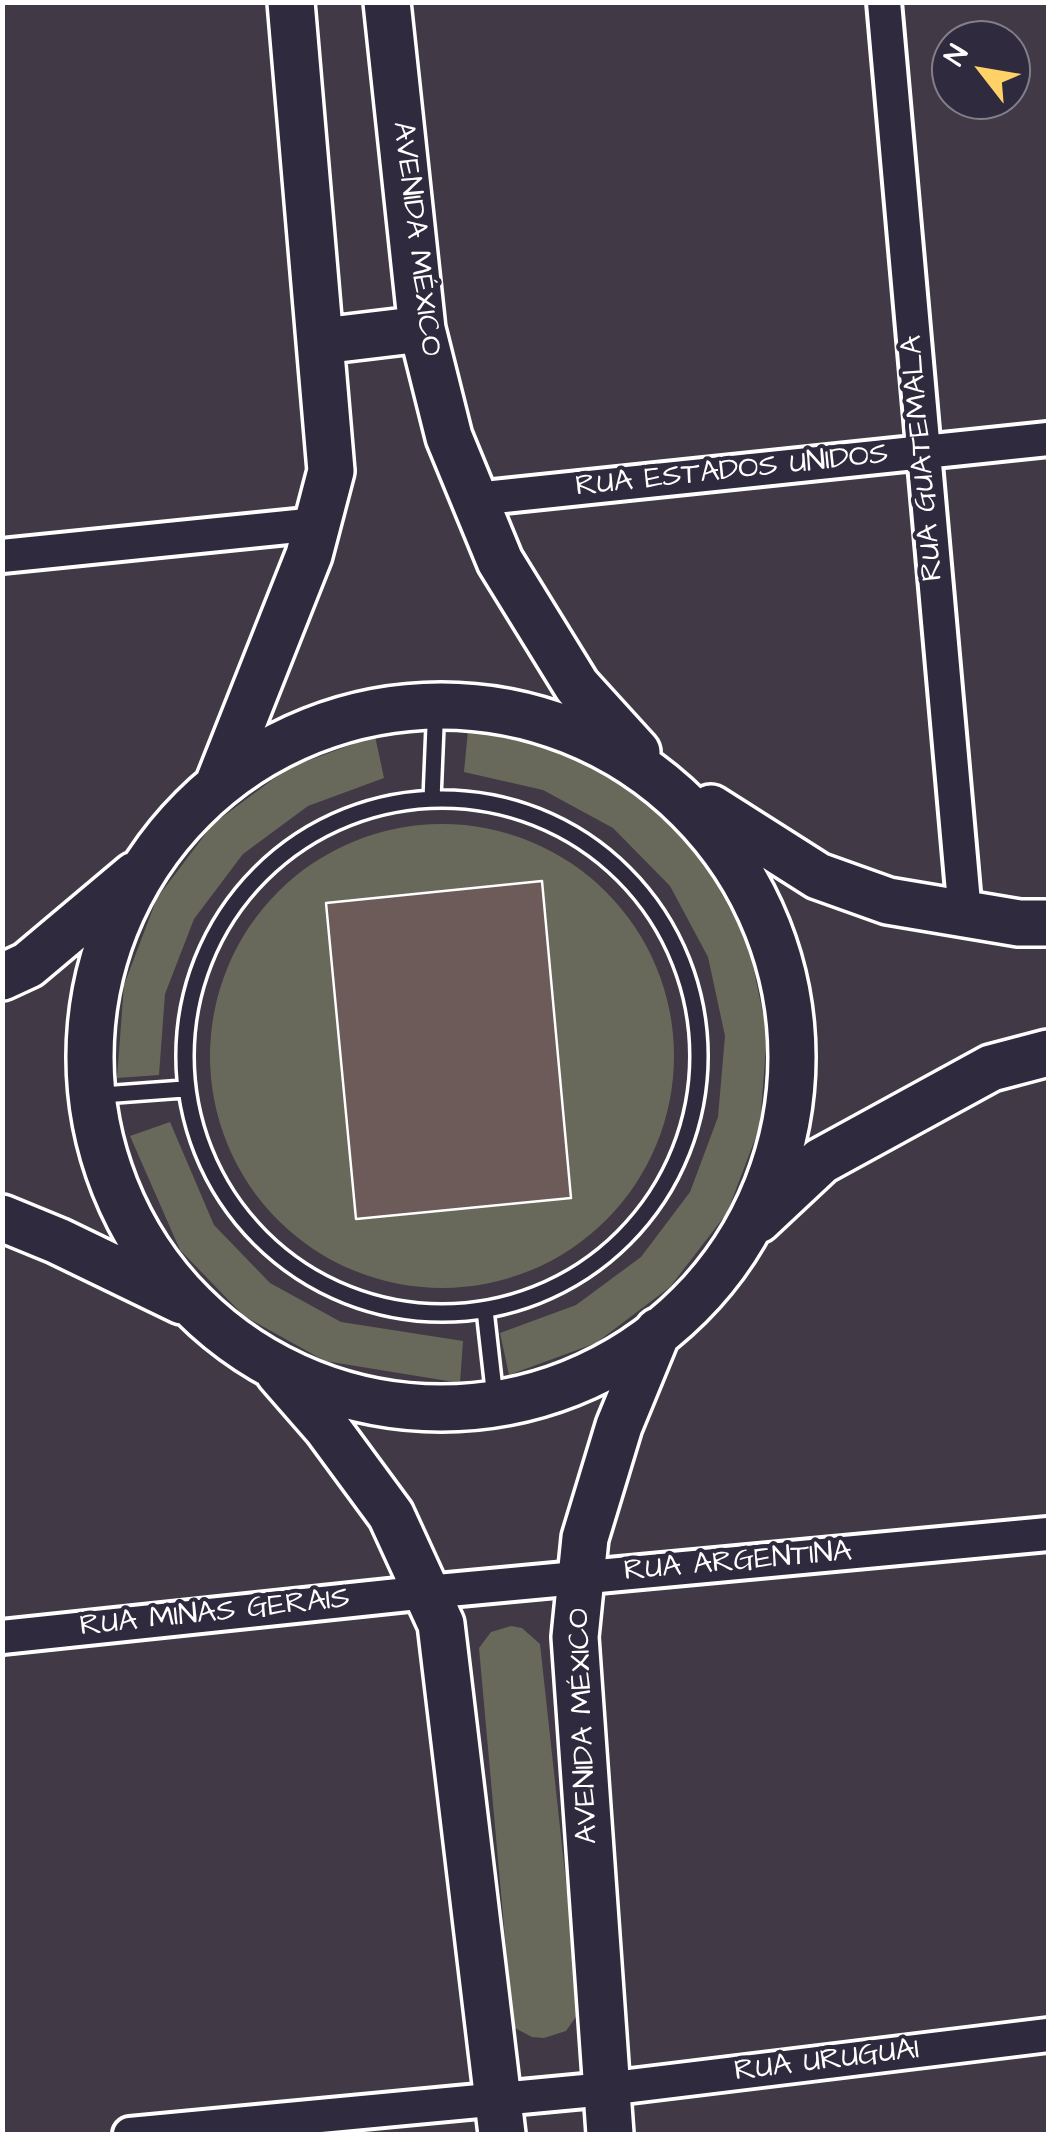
<!DOCTYPE html>
<html>
<head>
<meta charset="utf-8">
<style>
  body { margin:0 }
  #map { position:relative; width:1051px; height:2137px; overflow:hidden; background:#413945; font-family:"Architects Daughter",sans-serif }
  canvas { display:block }
  .frame { position:absolute; inset:0; border:5px solid #fff; pointer-events:none }
  .north { position:absolute; left:931px; top:20px; width:100px; height:100px; box-sizing:border-box; background:#2f2a3d; border:2px solid #827f8b; border-radius:50%; rotate:301deg; font-size:28px; font-weight:700; line-height:40px; text-align:center; color:#fff }
  .north::after { content:''; display:block; margin:auto; width:35px; height:45px; background:#ffd166; clip-path:polygon(50% 0,100% 100%,50% 72%,0 100%) }
</style>
</head>
<body>
<div id="map">
<canvas width="1051" height="2137"></canvas>
<div class="frame"></div>
<div class="north">N</div>
</div>
<script>
const ctx = document.querySelector('canvas').getContext('2d');
ctx.lineJoin = 'round';
function fillPath(path, color) { ctx.fillStyle = color; ctx.fill(path, 'evenodd'); }
const shape = rows => new Path2D(rows.map(r => 'M' + r).join(''));
function stroke(path, color, width, dash) { ctx.strokeStyle = color; ctx.lineWidth = width; ctx.lineCap = dash ? 'butt' : 'round'; ctx.setLineDash(dash || []); ctx.stroke(path); }
function label(font, color, halo, rows, align = 'center') {
  ctx.font = font + ' "Architects Daughter",sans-serif'; ctx.lineWidth = 8; ctx.setLineDash([]); ctx.textBaseline = 'middle'; ctx.strokeStyle = halo; ctx.fillStyle = color; for (const [text, x, y, turn = 0] of rows) {
    ctx.save(); ctx.translate(x, y); ctx.rotate((+turn || 0) * Math.PI / 180); ctx.textAlign = isNaN(turn) ? turn : align; if (halo) ctx.strokeText(text, 0, 0); ctx.fillText(text, 0, 0); ctx.restore();
  }
}
const green = shape([
  [468,730,558,750,639,795,704,861,748,942,767,1033,760,1126,727,1213,670,1287,596,1343,509,1375,500,1333,576,1305,641,1257,690,1192,718,1117,725,1036,708,957,670,886,613,828,543,790,464,772],
  [375,736,384,778,308,806,243,854,194,919,165,994,159,1075,117,1078,124,985,157,898,213,824,288,768],
  '210 1056a232 232 0 1 1 464 0a232 232 0 1 1-464 0Z',
  [170,1122,214,1225,270,1283,341,1322,463,1341,460,1383,325,1361,244,1316,180,1250,130,1136],
  [511,1626,522,1628,540,1644,580,2011,566,2031,544,2038,532,2037,513,2027,479,1648,491,1632]
]);
const building = shape([
  [542,881,571,1198,356,1219,326,903,542,881]
]);
const lane = shape([
  '185 1056a257 257 0 1 1 514 0a257 257 0 1 1-514 0Z',
  [432,799,436,702],
  [89,1096,184,1089],
  [485,1310,496,1407]
]);
const street = shape([
  [884,2,965,914],
  [475,499,1048,439],
  [2,556,317,524],
  [2,1637,427,1592,1048,1534],
  [130,2134,606,2089,1048,2035]
]);
const secondary = shape([
  [387,2,422,329,449,437,500,561,577,686,637,752],
  [322,341,422,329],
  '90 1057a351 351 0 1 1 702 0a351 351 0 1 1-702 0Z',
  [219,782,309,555,331,471,291,2],
  [711,808,818,876,888,901,1019,923,1048,923],
  [2,977,28,965,135,875],
  [2,1218,58,1241,182,1301],
  [758,1220,821,1161,991,1068,1048,1053],
  [279,1373,327,1428,391,1515,441,1624,502,2134],
  [610,2134,575,1637,585,1538,619,1426,658,1331]
]);
const streetNames = [
  ["AVENIDA MÉXICO",415,239,83],
  ["RUA GUATEMALA",924,458,-95],
  ["RUA ESTADOS UNIDOS",732,472,-6],
  ["RUA ARGENTINA",738,1563,-5],
  ["RUA MINAS GERAIS",215,1614,-6],
  ["AVENIDA MÉXICO",585,1726,-92],
  ["RUA URUGUAI",827,2062,-7]
];
fillPath(green, '#68695a');
fillPath(building, '#6c5b59');
stroke(building, '#fff', 2.5);
stroke(lane, '#fff', 22);
stroke(street, '#fff', 40);
stroke(secondary, '#fff', 52);
stroke(lane, '#2f2a3d', 15);
stroke(street, '#2f2a3d', 32);
stroke(secondary, '#2f2a3d', 45);
label('30px', '#fff', '#2f2a3d', streetNames);
</script>
</body>
</html>
